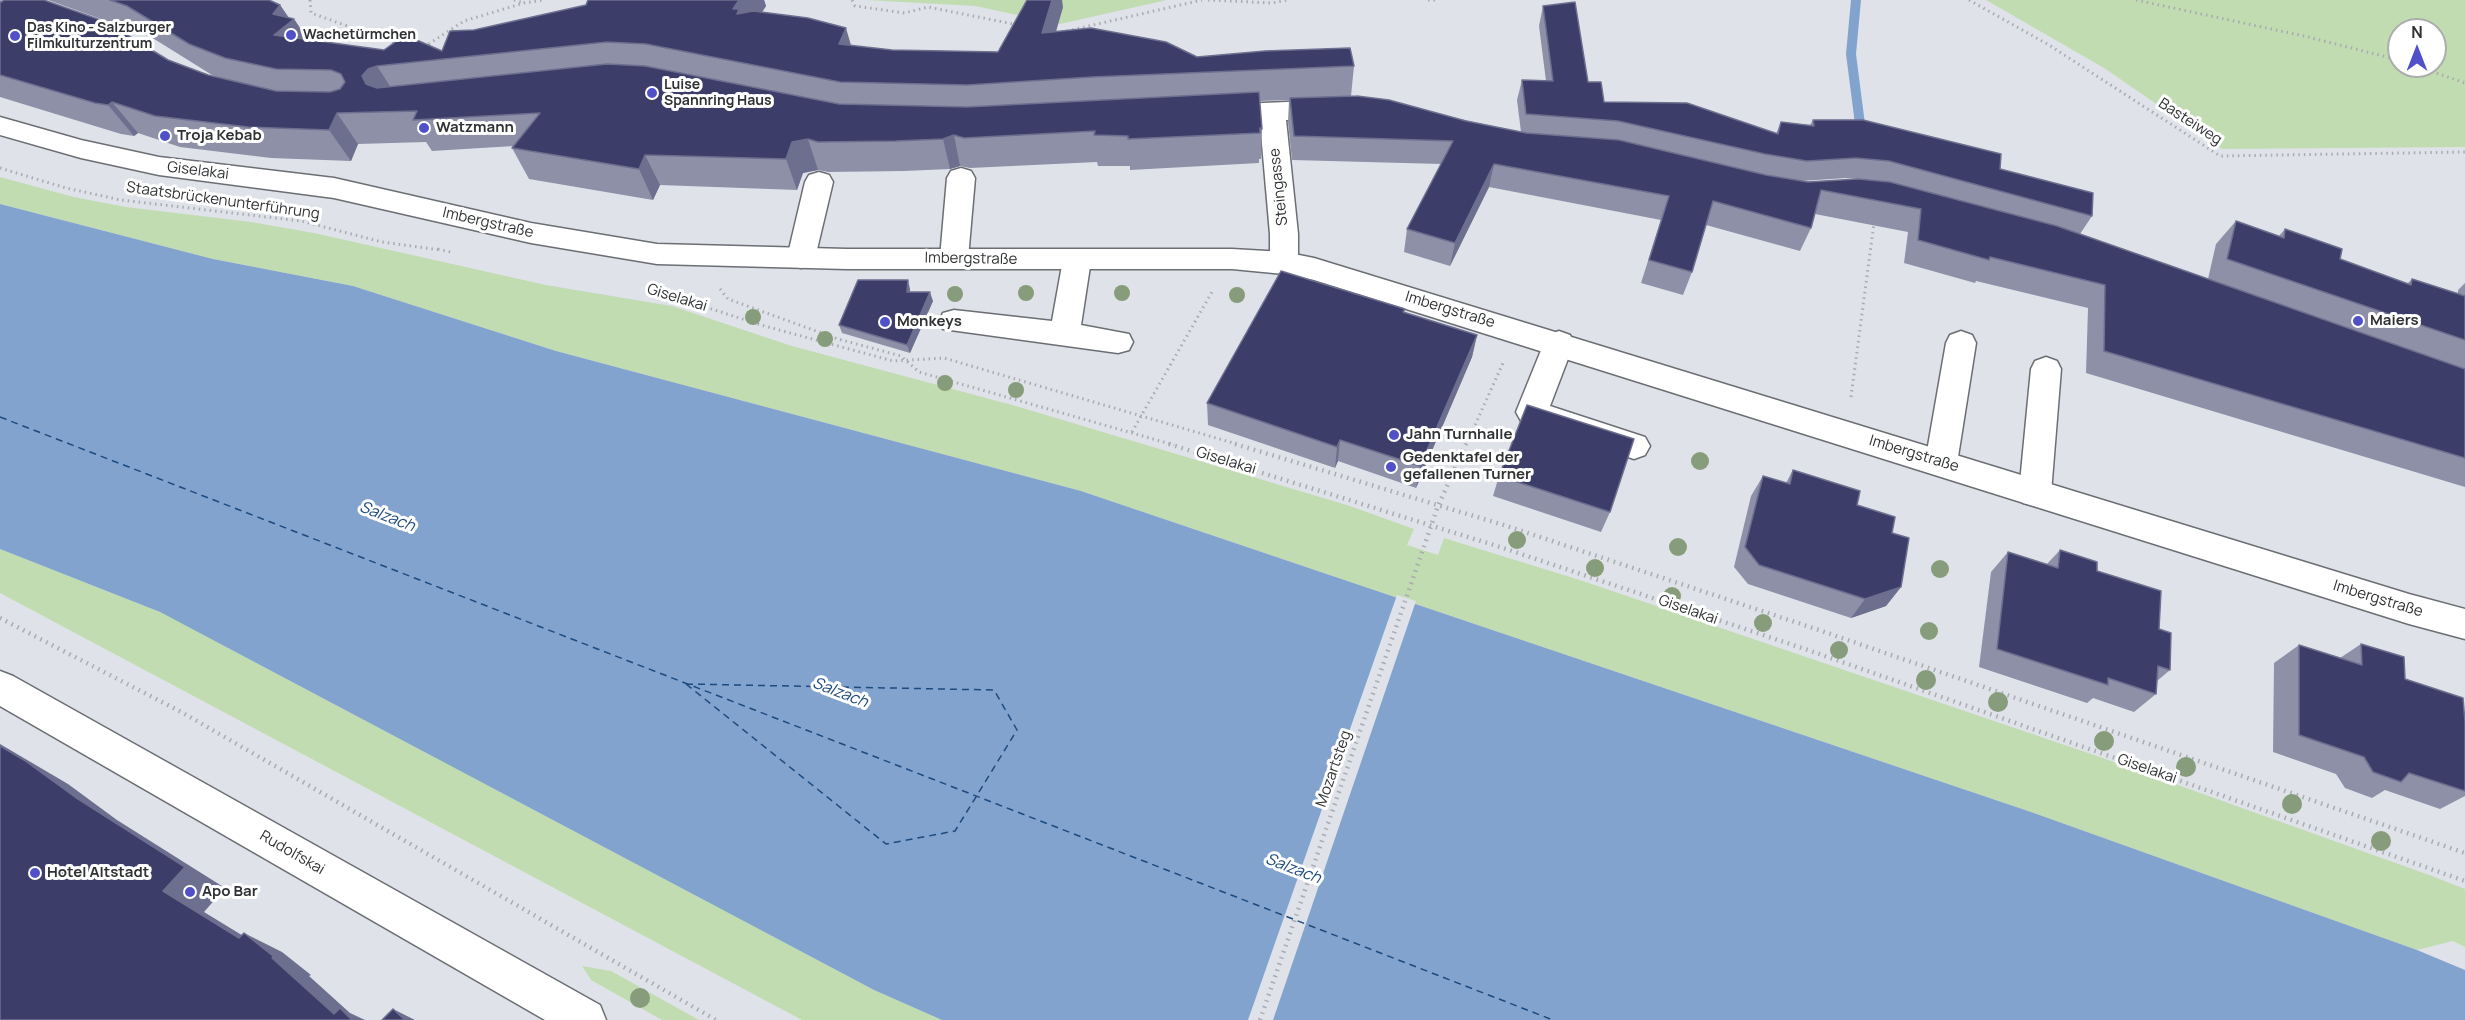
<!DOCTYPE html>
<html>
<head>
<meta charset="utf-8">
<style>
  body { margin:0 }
  #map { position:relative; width:2465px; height:1020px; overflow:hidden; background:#dfe3e9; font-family:Manrope,sans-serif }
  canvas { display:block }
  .north { position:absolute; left:2387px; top:18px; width:60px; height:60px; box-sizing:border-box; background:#fff; border:2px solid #acadad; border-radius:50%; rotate:0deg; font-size:16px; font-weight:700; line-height:24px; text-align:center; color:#2f3133 }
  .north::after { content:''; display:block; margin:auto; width:21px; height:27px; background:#5051c8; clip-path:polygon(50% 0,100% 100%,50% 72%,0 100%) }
</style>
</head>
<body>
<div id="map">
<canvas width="2465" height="1020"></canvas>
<div class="north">N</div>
</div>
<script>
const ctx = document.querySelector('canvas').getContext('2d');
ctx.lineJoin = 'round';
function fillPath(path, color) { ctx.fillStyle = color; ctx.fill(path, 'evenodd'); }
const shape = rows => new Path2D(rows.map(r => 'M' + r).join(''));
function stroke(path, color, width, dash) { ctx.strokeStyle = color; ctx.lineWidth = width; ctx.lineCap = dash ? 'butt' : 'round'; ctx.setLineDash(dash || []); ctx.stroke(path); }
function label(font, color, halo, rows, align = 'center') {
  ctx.font = font + ' Manrope,sans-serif'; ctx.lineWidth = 6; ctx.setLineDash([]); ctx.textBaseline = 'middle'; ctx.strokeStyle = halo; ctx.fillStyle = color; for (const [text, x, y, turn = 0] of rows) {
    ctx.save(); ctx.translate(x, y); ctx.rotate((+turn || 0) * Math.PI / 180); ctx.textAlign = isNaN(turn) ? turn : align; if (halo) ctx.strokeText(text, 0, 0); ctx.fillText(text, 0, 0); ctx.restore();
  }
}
const green = shape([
  [866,0,1167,0,1060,24,975,6],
  [1986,0,2465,0,2465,147,2222,149,2104,68],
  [2399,30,2435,30,2435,66,2399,66],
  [0,177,74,197,126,207,251,222,314,233,546,285,672,306,792,346,1016,406,1350,506,1414,529,1407,545,1438,555,1444,538,1580,580,2097,756,2432,876,2465,889,2465,947,2453,941,2417,950,2031,812,1081,491,556,351,353,286,213,259,0,204],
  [0,549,160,612,874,990,942,1020,802,1020,0,593],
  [582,966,611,971,699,1020,662,1020,591,980]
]);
const water = shape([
  [0,204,213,259,353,286,556,351,1081,491,2031,812,2417,950,2465,970,2465,1020,942,1020,874,990,160,612,0,549]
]);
const pier = shape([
  [1397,595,1416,601,1273,1020,1248,1020]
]);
const stream = shape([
  [1851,0,1861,0,1856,54,1866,132,1861,136,1856,132,1846,54,1851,0]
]);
const ferry = shape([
  [0,417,1553,1020],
  [686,684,994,690,1017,730,955,831,886,844,686,684]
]);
const pathFar1 = shape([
  [310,0,311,13,398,44],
  [514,0,524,3],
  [852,0,855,6,905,13,928,7,1018,25],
  [1208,0,1272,3,1288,0],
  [1428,0,1437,0],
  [1969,0,2049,45,2220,156,2465,152],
  [2136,0,2304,36,2399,60],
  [1067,31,1202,0],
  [424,47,464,21,524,3,544,0],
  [2416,66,2465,83],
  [0,168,66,188,121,200,301,221,382,242,441,250],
  [438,249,454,253],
  [720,289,728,299,838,339,901,356,919,372,1174,445],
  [653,290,761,325,893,361,944,358,1240,445],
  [1851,397,1874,223],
  [1132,432,1212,292],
  [1466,445,1503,363]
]);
const path = shape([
  [1169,444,1497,546,1805,649,2465,881],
  [1235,444,1507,526,1810,627,2465,853],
  [0,618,183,713,716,1020],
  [1260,1020,1438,506,1466,444]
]);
const minor = shape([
  [1335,100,1344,103,1348,109,1344,115,1335,118,1286,120,1298,234,1298,263,1294,270,1284,274,1274,270,1270,263,1270,234,1260,121,1215,123,1206,120,1202,114,1206,108,1215,105,1335,100],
  [961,168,971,171,975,178,968,258,964,265,954,268,944,265,940,258,947,178,951,171,961,168],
  [819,172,829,175,833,182,815,258,811,265,801,268,791,265,787,258,805,182,809,175,819,172],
  [1077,250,1087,253,1091,260,1081,325,1129,334,1133,342,1129,350,1118,353,943,329,939,321,943,313,954,310,1052,321,1063,260,1067,253,1077,250],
  [1559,331,1570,335,1574,343,1550,406,1645,437,1650,446,1645,455,1634,459,1521,421,1516,412,1544,343,1548,335,1559,331],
  [1961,331,1972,335,1976,343,1957,463,1952,472,1941,476,1930,472,1925,463,1946,343,1950,335,1961,331],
  [2046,357,2057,361,2061,369,2051,493,2047,503,2035,506,2023,503,2019,493,2031,369,2035,361,2046,357]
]);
const major = shape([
  [0,117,81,140,159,157,334,178,531,223,657,244,847,249,1232,249,1284,252,1314,258,2409,594,2465,609,2465,639,2409,624,1314,280,1284,274,1232,269,847,269,657,264,531,243,334,198,159,175,81,158,0,135,0,117],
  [0,671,13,676,600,1005,606,1020,545,1020,0,706,0,671]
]);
const trees = [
  [1026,293,8],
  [1122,293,8],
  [955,294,8],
  [1237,295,8],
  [753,317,8],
  [825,339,8],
  [945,383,8],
  [1016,390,8],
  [1700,461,9],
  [1517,540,9],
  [1678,547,9],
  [1595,568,9],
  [1940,569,9],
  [1672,596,9],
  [1763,623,9],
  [1929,631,9],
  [1839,650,9],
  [1926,680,10],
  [1998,702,10],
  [2104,741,10],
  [2186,767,10],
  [2292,804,10],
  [2381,841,10],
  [640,998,10]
];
const wall = shape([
  [0,0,208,75,220,78,212,75,151,37,48,0,269,0,280,5,289,18,294,19,307,39,384,50,442,51,474,30,586,5,588,0,764,0,766,6,762,12,851,46,892,50,998,52,1063,7,1056,32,1197,57,1354,66,1351,96,1521,132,1517,100,1522,80,1546,81,1539,26,1543,6,1588,82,1604,102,1776,134,1781,122,1810,125,1813,120,2000,169,2092,216,2080,234,2208,279,2216,244,2236,221,2279,236,2285,229,2340,259,2407,284,2412,279,2458,293,2458,290,2465,283,2465,487,2086,373,2088,308,1976,281,1975,283,1904,263,1908,232,1815,214,1811,228,1800,251,1706,225,1692,272,1683,295,1641,283,1661,220,1489,187,1450,266,1404,252,1407,229,1441,164,1292,160,1288,122,1289,100,1259,101,1262,129,1261,159,1259,159,1259,163,1130,170,1130,166,1098,166,1097,162,970,168,960,166,950,169,904,171,828,172,818,170,803,173,797,190,660,185,653,200,529,179,512,148,514,146,432,151,426,142,358,144,351,161,271,158,180,147,138,133,134,136,121,134,0,97],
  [1846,178,1858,179,1808,182,1801,181],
  [910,289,910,292,933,301,910,353,842,333,839,325],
  [1405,309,1404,312,1477,335,1472,357,1416,488,1338,461,1335,468,1208,425,1207,403],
  [1793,470,1857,505,1892,533,1901,587,1886,606,1851,618,1748,584,1734,567,1751,496,1763,476,1786,483],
  [1499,476,1610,512,1601,532,1493,496],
  [2060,550,2097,571,2159,629,2170,670,2157,681,2156,694,2134,712,2093,698,2087,703,1979,667,1991,572,2008,552,2047,564],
  [2361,644,2405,679,2465,722,2465,796,2440,809,2385,790,2372,798,2345,788,2336,774,2273,752,2274,663,2299,645,2340,658]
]);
const shadedWall = shape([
  [739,0,764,0,766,6,748,34,733,9],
  [1052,0,1062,0,1063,7,1046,64,1042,33],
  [280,5,291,21,294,19,315,50,274,35,273,14],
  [846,28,855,59,839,44],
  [377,66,397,97,366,84,362,76,368,69],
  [112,102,138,133,134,136,108,105],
  [337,113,358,144,351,161,329,130],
  [954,135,960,166,950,169,943,139],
  [808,139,818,170,803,173,797,190,786,159,792,142],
  [645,155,660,185,653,200,639,169],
  [1494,164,1489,187,1450,266,1455,243],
  [908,280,910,289,909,300,907,292],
  [930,292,933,301,910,353,907,345],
  [1477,335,1472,357,1416,488,1420,466],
  [1340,440,1338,461,1335,468,1337,447],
  [1901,587,1886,606,1851,618,1865,599],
  [0,744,68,784,117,820,225,888,204,912,263,948,244,933,282,952,311,975,309,976,350,1013,365,1020,346,1020,334,1014,239,938,163,891,0,746],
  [393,1009,415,1020,405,1020]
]);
const building = shape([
  [4,0,44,0,106,22,168,60,208,75,276,91,330,92,340,89,345,82,341,74,331,70,276,69,225,58,189,44,127,6,110,0,269,0,280,5,273,14,294,19,274,35,384,50,405,35,442,51,450,31,474,30,586,5,588,0,739,0,733,9,739,9,737,14,753,11,808,18,846,28,839,44,892,50,998,52,1027,0,1052,0,1042,33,1091,28,1166,42,1197,57,1265,51,1350,48,1354,66,1092,77,967,85,840,82,646,44,607,42,377,66,368,69,362,76,366,84,377,88,607,64,645,66,839,104,967,107,1259,92,1262,129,1260,128,1260,133,1128,139,1128,136,1094,135,1095,131,964,138,954,135,943,139,896,141,818,142,808,139,792,142,786,159,645,155,639,169,512,148,540,113,413,120,417,111,337,113,329,130,248,127,155,116,112,102,108,105,95,103,0,75,0,3,4,0],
  [1575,2,1588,82,1601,82,1604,102,1687,103,1778,134,1781,122,1814,126,1813,120,1863,120,2001,154,2000,169,2093,193,2092,216,1889,161,1856,158,1807,161,1765,154,1618,121,1526,114,1522,80,1553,81,1543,6,1575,2],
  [1357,96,1389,100,1466,121,1526,133,1619,140,1766,175,1808,182,1858,179,1890,182,2057,226,2465,369,2465,458,2104,351,2105,285,1990,257,1989,260,1918,240,1921,209,1821,190,1811,228,1713,201,1692,272,1649,260,1669,196,1494,164,1455,243,1407,229,1453,141,1294,136,1290,98,1357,96],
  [2236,221,2284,238,2285,229,2342,249,2340,259,2411,285,2412,279,2465,296,2465,340,2227,259,2236,221],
  [1281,271,1405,309,1403,312,1477,335,1420,466,1340,440,1337,447,1207,403,1281,271],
  [858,280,908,280,907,292,930,292,907,345,839,325,858,280],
  [1527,405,1634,439,1610,512,1499,476,1527,405],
  [1793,470,1860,491,1857,505,1895,517,1892,533,1909,538,1901,587,1865,599,1759,565,1745,547,1763,476,1790,484,1793,470],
  [2060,550,2097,562,2097,571,2161,591,2159,629,2171,633,2170,670,2158,666,2156,694,2108,678,2108,685,1997,649,2008,552,2058,568,2060,550],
  [2361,644,2404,657,2405,679,2463,698,2465,722,2465,791,2409,773,2401,782,2373,772,2364,757,2299,735,2299,645,2362,665,2361,644],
  [0,746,24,760,75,797,185,867,163,891,239,938,244,933,273,956,272,958,334,1014,340,1008,352,1020,0,1020,0,746],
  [393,1009,405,1020,382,1020,393,1009]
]);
const markers = [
  [291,35,6,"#5051c8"],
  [15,36,6,"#5051c8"],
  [652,93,6,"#5051c8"],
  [424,128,6,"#5051c8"],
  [165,136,6,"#5051c8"],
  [2358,321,6,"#5051c8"],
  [885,322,6,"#5051c8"],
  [1394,435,6,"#5051c8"],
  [1391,467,6,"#5051c8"],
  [35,873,6,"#5051c8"],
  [190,892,6,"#5051c8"]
];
const farPoinames = [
  ["Das Kino - Salzburger",27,28],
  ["Filmkulturzentrum",27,44],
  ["Wachetürmchen",303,35],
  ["Luise",664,85],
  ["Spannring Haus",664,101]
];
const streetNames = [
  ["Basteiweg",2190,122,33],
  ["Giselakai",198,171,7],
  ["Steingasse",1279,187,-96],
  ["Staatsbrückenunterführung",223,201,8],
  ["Imbergstraße",488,223,13],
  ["Imbergstraße",971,259,1],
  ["Giselakai",677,298,17],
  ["Imbergstraße",1450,310,17],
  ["Imbergstraße",1914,454,17],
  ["Giselakai",1226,461,17],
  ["Imbergstraße",2378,599,17],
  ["Giselakai",1688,610,19],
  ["Mozartsteg",1334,769,-71],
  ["Giselakai",2147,769,19],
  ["Rudolfskai",292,853,30]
];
const poiNames = [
  ["Watzmann",436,128],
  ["Troja Kebab",177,136],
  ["Maiers",2370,321],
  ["Monkeys",897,322],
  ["Jahn Turnhalle",1406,435],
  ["Gedenktafel der",1403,458],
  ["gefallenen Turner",1403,475],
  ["Hotel Altstadt",47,873],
  ["Apo Bar",202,892]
];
const waterNames = [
  ["Salzach",387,517,21],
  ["Salzach",840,693,21],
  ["Salzach",1293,869,21]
];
fillPath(green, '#c2dcb1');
fillPath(water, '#82a3ce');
fillPath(pier, '#dfe3e9');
fillPath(stream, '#82a3ce');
stroke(ferry, '#1d4a7f', 1.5, [7, 5]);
stroke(minor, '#6b6e73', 3);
stroke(major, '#6b6e73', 3);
stroke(pathFar1, '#a8abb0', 3, [1.5, 4]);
stroke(path, '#a8abb0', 4.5, [1.5, 5]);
fillPath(minor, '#fff');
fillPath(major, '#fff');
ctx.fillStyle = '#869c7a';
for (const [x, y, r] of trees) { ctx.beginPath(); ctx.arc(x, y, r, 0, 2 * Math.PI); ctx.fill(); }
fillPath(wall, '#8e90a8');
fillPath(shadedWall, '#6d6f8f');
fillPath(building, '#3c3d68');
stroke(building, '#6d6f8f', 1.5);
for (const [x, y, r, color] of markers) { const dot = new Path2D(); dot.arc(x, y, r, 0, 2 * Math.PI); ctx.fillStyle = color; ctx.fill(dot); stroke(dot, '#fff', 2); }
label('bold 14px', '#2f3133', '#fff', farPoinames, 'left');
label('15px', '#2f3133', '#fff', streetNames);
label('bold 15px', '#2f3133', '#fff', poiNames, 'left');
label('italic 16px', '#1d4a7f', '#fff', waterNames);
</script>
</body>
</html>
